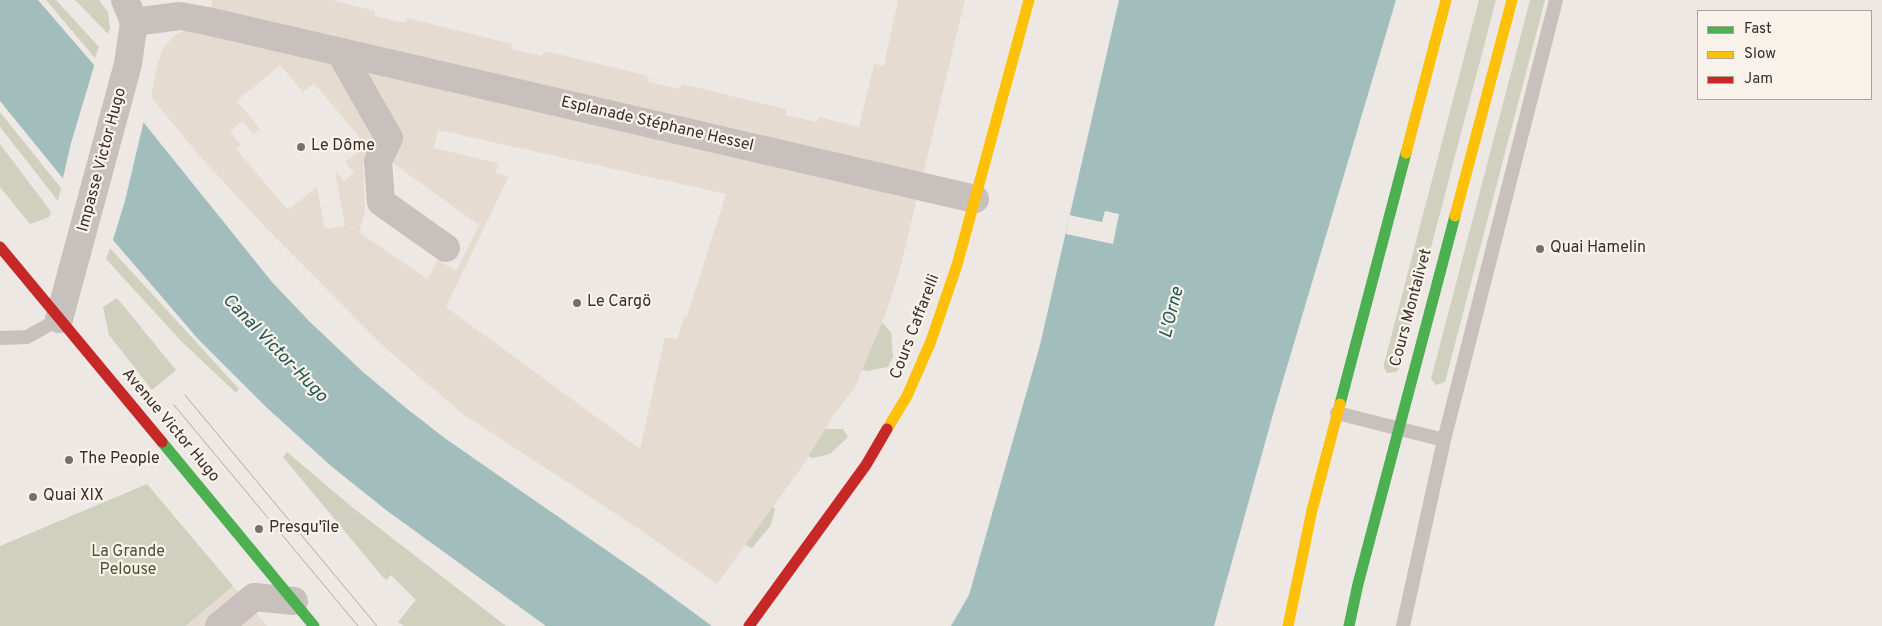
<!DOCTYPE html>
<html>
<head>
<meta charset="utf-8">
<style>
  body { margin:0 }
  #map { position:relative; width:1882px; height:626px; overflow:hidden; background:#ede8e3; font-family:Overpass,sans-serif }
  canvas { display:block }
  .legend { position:absolute; left:1697px; top:10px; width:175px; height:90px; box-sizing:border-box; background:#f9f2eb; border:1px solid #aba49e; margin:0; padding:6px 9px; list-style:none; font-size:15px; color:#372e2a }
  .legend li { display:flex; align-items:center; gap:10px; height:25px }
  .legend b { width:25px; border:1px solid #aba49e }
</style>
</head>
<body>
<div id="map">
<canvas width="1882" height="626"></canvas>
<ul class="legend">
<li><b style="height:6px;background:#4caf50"></b>Fast</li>
<li><b style="height:6px;background:#ffc107"></b>Slow</li>
<li><b style="height:6px;background:#c62828"></b>Jam</li>
</ul>
</div>
<script>
const ctx = document.querySelector('canvas').getContext('2d');
ctx.lineJoin = 'round';
function fillPath(path, color) { ctx.fillStyle = color; ctx.fill(path, 'evenodd'); }
const shape = rows => new Path2D(rows.map(r => 'M' + r).join(''));
function stroke(path, color, width, dash) { ctx.strokeStyle = color; ctx.lineWidth = width; ctx.lineCap = dash ? 'butt' : 'round'; ctx.setLineDash(dash || []); ctx.stroke(path); }
function label(font, color, halo, rows, align = 'center') {
  ctx.font = font + ' Overpass,sans-serif'; ctx.lineWidth = 4.5; ctx.setLineDash([]); ctx.textBaseline = 'middle'; ctx.strokeStyle = halo; ctx.fillStyle = color; for (const [text, x, y, turn = 0] of rows) {
    ctx.save(); ctx.translate(x, y); ctx.rotate((+turn || 0) * Math.PI / 180); ctx.textAlign = isNaN(turn) ? turn : align; if (halo) ctx.strokeText(text, 0, 0); ctx.fillText(text, 0, 0); ctx.restore();
  }
}
const green = shape([
  [46,0,56,0,99,47,95,58],
  [75,0,99,0,108,12,110,28,108,34],
  [1479,0,1496,0,1399,369,1396,372,1387,373,1384,368,1384,364],
  [1530,0,1545,0,1445,382,1436,385,1431,379],
  [0,112,61,188,58,201,0,127],
  [0,144,49,209,51,214,49,217,30,224,0,187],
  [110,248,239,389,236,393,181,341,106,259],
  [117,298,176,370,152,390,109,335,103,307],
  [875,315,891,332,893,357,888,367,867,371,850,366],
  [818,429,843,429,848,437,830,454,813,458,804,455],
  [287,452,352,507,506,626,404,626,398,622,416,600,391,575,386,580,381,575,283,457],
  [147,484,233,586,186,626,0,626,0,546],
  [768,500,775,509,771,525,752,548,741,543]
]);
const plaza = shape([
  [213,0,331,0,375,11,375,16,405,23,407,18,512,44,511,49,542,56,545,51,649,76,648,82,680,89,682,84,786,109,786,115,817,122,819,117,859,127,874,64,884,66,898,0,965,0,900,269,885,316,855,387,834,415,803,465,717,584,642,531,463,414,383,346,266,228,197,153,151,97,157,66,163,48,175,35,193,28,204,31],
  [280,65,303,92,314,83,366,145,345,162,354,173,344,181,335,171,345,226,325,229,317,187,288,210,236,149,241,145,230,131,242,121,253,134,260,129,237,101],
  [438,130,726,194,687,316,685,315,677,340,665,337,640,449,446,307,509,176,496,173,498,163,434,148],
  [378,161,390,161,479,225,456,271,438,260,427,279,359,232,365,212,363,163],
  [233,586,267,626,186,626]
]);
const water = shape([
  [0,0,38,0,144,123,272,282,310,322,363,372,406,408,446,439,645,577,712,626,546,626,386,510,331,466,265,406,198,339,113,240,0,101],
  [1119,0,1396,0,1275,407,1214,626,951,626,969,595,1040,345]
]);
const pier = shape([
  [95,63,144,120,125,201,112,243,62,182,71,143],
  [1105,211,1119,214,1113,244,1066,234,1069,215,1102,222]
]);
const lane = shape([
  [0,338,27,337,59,319],
  [1337,413,1444,440],
  [1403,626,1444,440,1556,0]
]);
const street = shape([
  [134,22,180,16,207,21,975,199],
  [340,52,389,138,378,161,381,202,446,248],
  [59,319,128,64,134,22,125,0],
  [219,626,254,597,294,601]
]);
const fast = shape([
  [1340,404,1406,153],
  [162,442,314,626],
  [1349,626,1358,584,1455,216]
]);
const slow = shape([
  [1406,153,1446,0],
  [1455,216,1512,0],
  [887,429,907,396,931,341,957,265,1029,0],
  [1288,626,1312,510,1340,404]
]);
const jam = shape([
  [0,247,162,442],
  [749,626,866,465,887,429]
]);
const tram = shape([
  [185,395,377,626],
  [174,405,358,626]
]);
const markers = [
  [301,147,5,"#776f6b"],
  [1540,249,5,"#776f6b"],
  [577,303,5,"#776f6b"],
  [69,460,5,"#776f6b"],
  [33,497,5,"#776f6b"],
  [259,529,5,"#776f6b"]
];
const streetNames = [
  ["Esplanade Stéphane Hessel",657,125,13],
  ["Impasse Victor Hugo",103,160,-75],
  ["Cours Montalivet",1412,308,-75],
  ["Cours Caffarelli",916,327,-69],
  ["Avenue Victor Hugo",170,426,50]
];
const poiNames = [
  ["Le Dôme",311,147],
  ["Quai Hamelin",1550,249],
  ["Le Cargö",587,303],
  ["The People",79,460],
  ["Quai XIX",43,497],
  ["Presqu'île",269,529]
];
const parkNames = [
  ["La Grande",128,553],
  ["Pelouse",128,571]
];
const waterNames = [
  ["L'Orne",1173,313,-76],
  ["Canal Victor-Hugo",274,349,46]
];
fillPath(green, '#cfd1be');
fillPath(plaza, '#e6dbd1');
fillPath(water, '#a1bebc');
fillPath(pier, '#ede8e3');
stroke(lane, '#c7c0bc', 14);
stroke(street, '#c7c0bc', 28);
stroke(fast, '#4caf50', 11);
stroke(slow, '#ffc107', 11);
stroke(jam, '#c62828', 11);
stroke(tram, '#afa9a6', 1);
for (const [x, y, r, color] of markers) { const dot = new Path2D(); dot.arc(x, y, r, 0, 2 * Math.PI); ctx.fillStyle = color; ctx.fill(dot); stroke(dot, '#f9f2eb', 2); }
label('16px', '#372e2a', '#f9f2eb', streetNames);
label('16px', '#372e2a', '#f9f2eb', poiNames, 'left');
label('16px', '#485430', '#f9f2eb', parkNames);
label('italic 18px', '#225556', '#f9f2eb', waterNames);
</script>
</body>
</html>
